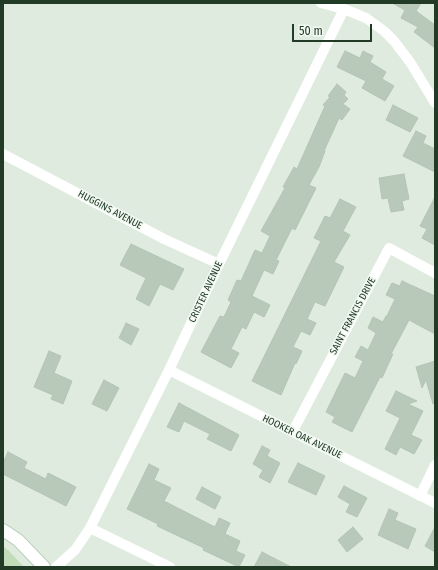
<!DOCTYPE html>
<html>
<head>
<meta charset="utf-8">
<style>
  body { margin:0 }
  #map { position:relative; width:438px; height:570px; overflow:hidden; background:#e0ebe0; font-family:"Fira Sans Condensed",sans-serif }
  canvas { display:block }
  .frame { position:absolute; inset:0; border:4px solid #213b26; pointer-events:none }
  .scale { position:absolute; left:292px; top:24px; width:80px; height:18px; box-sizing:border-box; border:2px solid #213b26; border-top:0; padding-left:5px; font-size:12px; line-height:14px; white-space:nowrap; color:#213b26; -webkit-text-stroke:3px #f1f8f0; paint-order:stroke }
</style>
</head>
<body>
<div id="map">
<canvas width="438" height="570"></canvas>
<div class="frame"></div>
<div class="scale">50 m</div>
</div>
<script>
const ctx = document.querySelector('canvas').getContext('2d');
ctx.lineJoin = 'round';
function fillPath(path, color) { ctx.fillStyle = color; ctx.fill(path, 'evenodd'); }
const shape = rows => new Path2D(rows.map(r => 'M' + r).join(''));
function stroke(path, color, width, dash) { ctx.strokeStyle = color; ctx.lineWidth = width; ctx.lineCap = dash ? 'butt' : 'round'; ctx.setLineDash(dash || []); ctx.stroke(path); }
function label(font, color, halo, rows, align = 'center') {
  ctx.font = font + ' "Fira Sans Condensed",sans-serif'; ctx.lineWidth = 3; ctx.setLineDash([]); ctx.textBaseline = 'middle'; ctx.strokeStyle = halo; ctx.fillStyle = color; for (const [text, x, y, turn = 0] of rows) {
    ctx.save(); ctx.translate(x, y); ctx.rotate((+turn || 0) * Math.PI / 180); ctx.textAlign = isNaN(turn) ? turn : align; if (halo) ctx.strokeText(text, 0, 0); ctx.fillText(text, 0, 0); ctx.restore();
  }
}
const green = shape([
  [3,546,8,550,24,567,3,567]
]);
const building = shape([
  [392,3,421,3,416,11,435,25,435,48,414,32,418,27,401,18,405,10,392,3],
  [345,51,360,58,363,51,373,56,370,62,386,72,382,79,394,86,385,101,362,88,366,81,337,67,345,51],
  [337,84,346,92,344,95,348,99,343,104,350,109,342,120,339,118,324,151,325,151,319,167,309,185,316,188,295,230,292,228,276,260,279,261,273,274,264,270,252,296,270,305,264,317,254,312,246,329,242,327,231,349,239,353,231,368,201,352,220,316,224,317,231,302,228,300,237,280,241,281,255,250,262,253,270,236,261,231,285,188,283,187,294,167,297,169,325,106,323,105,330,97,328,96,337,84],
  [393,105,418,118,410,132,386,120,393,105],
  [416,131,426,136,423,143,435,149,435,172,403,156,416,131],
  [404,174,409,199,402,201,404,210,391,212,388,198,382,199,379,178,404,174],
  [435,197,435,245,422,238,427,229,420,226,435,197],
  [340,199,356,207,343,231,350,235,334,262,344,267,325,306,315,302,307,319,316,323,310,335,301,331,293,347,302,351,296,364,295,363,281,395,252,381,321,241,314,238,325,216,330,218,340,199],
  [131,244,184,269,173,290,160,284,149,306,136,299,146,278,120,265,131,244],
  [402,281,435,296,435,334,409,320,391,354,393,354,382,378,380,377,352,432,332,422,335,417,326,412,345,373,355,378,363,361,355,357,361,346,368,350,376,333,368,328,373,317,383,322,386,316,387,316,395,299,386,295,392,283,400,286,402,281],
  [126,323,139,329,131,345,119,338,126,323],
  [49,351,61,356,54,373,72,381,63,404,51,399,53,395,34,387,49,351],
  [435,361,435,403,433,404,426,380,422,388,416,367,435,361],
  [104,380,119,388,107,411,92,404,104,380],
  [396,391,417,401,408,404,423,411,411,435,422,440,414,454,400,447,396,455,385,449,400,418,386,411,396,391],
  [179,403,239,435,231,451,207,439,210,434,184,421,179,432,167,427,179,403],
  [262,446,270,450,267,456,280,463,270,483,259,477,263,470,253,464,262,446],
  [8,452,27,462,24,468,46,479,48,473,76,487,66,506,3,474,3,463,8,452],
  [298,463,325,476,316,495,288,482,298,463],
  [149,464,159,469,154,480,171,488,164,501,215,527,219,518,230,523,225,534,240,541,236,551,245,555,239,567,203,550,204,548,157,526,158,524,127,509,149,464],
  [344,486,367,498,357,517,346,512,350,504,338,497,344,486],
  [202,487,221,497,215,509,196,499,202,487],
  [389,509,398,513,395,520,416,529,408,549,378,535,389,509],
  [353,527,363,539,347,552,338,540,353,527],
  [435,527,435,552,425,546,435,527],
  [262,552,291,567,254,567,262,552]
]);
const street = shape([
  [321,3,344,9,366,18,384,31,394,41,410,62,435,103],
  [3,154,164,239,219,264],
  [169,370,435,503],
  [293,431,389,248,435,273],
  [420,496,435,465],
  [90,528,170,567],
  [56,567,75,550,90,528,169,370,219,264,344,9]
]);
const secondary = shape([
  [3,530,18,540,44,567]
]);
const streetNames = [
  ["HUGGINS AVENUE",110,210,28],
  ["CRISTER AVENUE",206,292,-65],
  ["SAINT FRANCIS DRIVE",353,316,-62],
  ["HOOKER OAK AVENUE",302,437,26]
];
fillPath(green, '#c2dcb9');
fillPath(building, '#b8c9b9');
stroke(building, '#b2c4b4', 1);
stroke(secondary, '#b3cbb6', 14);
stroke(street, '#fff', 10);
stroke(secondary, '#fff', 12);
label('10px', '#213b26', '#f1f8f0', streetNames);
</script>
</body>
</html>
